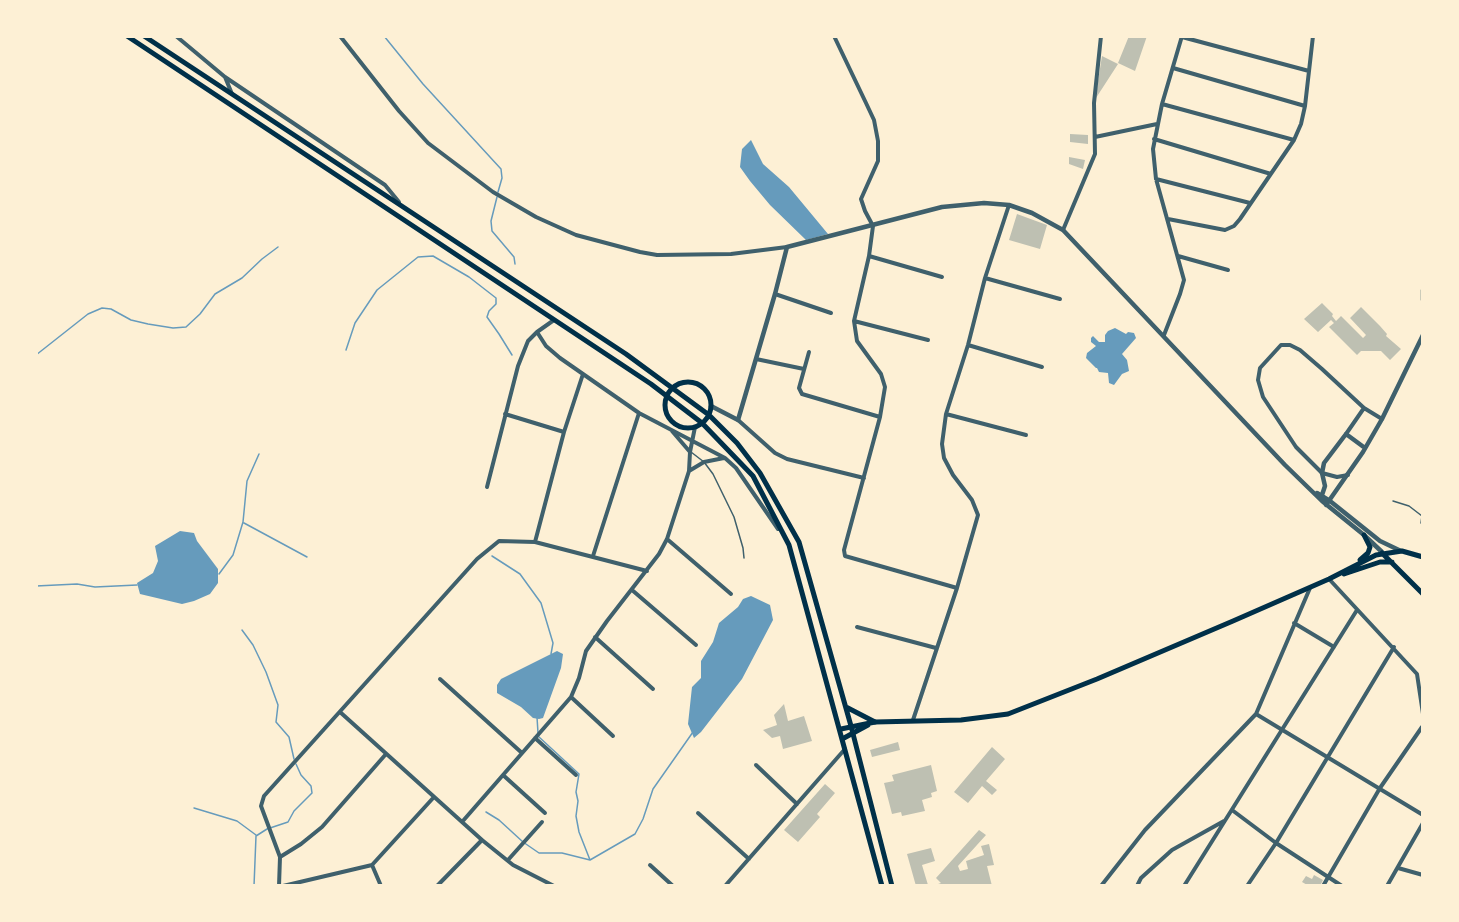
<!DOCTYPE html>
<html>
<head>
<meta charset="utf-8">
<style>
  body { margin:0 }
  #map { position:relative; width:1459px; height:922px; overflow:hidden; background:#fdf0d5; font-family:Inter,sans-serif }
  canvas { display:block }
  .frame { position:absolute; inset:0; border:38px solid #fdf0d5; pointer-events:none }
</style>
</head>
<body>
<div id="map">
<canvas width="1459" height="922"></canvas>
<div class="frame"></div>
</div>
<script>
const ctx = document.querySelector('canvas').getContext('2d');
ctx.lineJoin = 'round';
function fillPath(path, color) { ctx.fillStyle = color; ctx.fill(path, 'evenodd'); }
const shape = rows => new Path2D(rows.map(r => 'M' + r).join(''));
function stroke(path, color, width, dash) { ctx.strokeStyle = color; ctx.lineWidth = width; ctx.lineCap = dash ? 'butt' : 'round'; ctx.setLineDash(dash || []); ctx.stroke(path); }
const water = shape([
  [751,140,763,164,789,187,828,234,806,240,770,205,750,181,740,167,742,149],
  [1115,328,1126,334,1128,332,1134,333,1136,338,1122,354,1127,360,1129,371,1122,374,1114,385,1109,383,1108,373,1099,372,1097,368,1096,368,1086,358,1087,353,1096,346,1091,342,1091,338,1093,336,1099,342,1105,342,1105,335,1108,331],
  [180,531,194,533,197,541,218,569,218,583,210,594,194,601,182,604,140,594,137,583,153,573,158,561,155,546],
  [751,596,770,605,773,620,742,679,701,732,694,738,688,724,692,687,701,678,701,661,713,642,719,623,738,607,743,599],
  [557,651,563,654,561,668,543,718,539,719,533,718,521,707,497,693,497,685,501,679]
]);
const stream = shape([
  [384,36,423,84,501,169,502,178,498,192],
  [497,197,491,221,492,231,514,257,515,264],
  [346,350,355,323,377,290,418,257,433,256,469,277,496,298,496,304,489,311,487,317,499,334,512,355],
  [36,355,88,314,102,308,111,309,131,320,148,324,173,328,186,327,200,314,215,294,242,278,262,259,278,247],
  [244,523,307,557],
  [492,556,520,574,541,603,553,643,551,654],
  [219,574,233,555,243,522,247,481,259,454],
  [36,586,77,584,95,587,137,585],
  [242,630,253,645,266,672,278,705,276,722,289,737,294,759],
  [537,717,538,733],
  [539,737,579,774,576,792,578,801,576,816,579,832,590,860],
  [194,808,237,821,256,835],
  [486,812,499,820,523,842,539,853,562,853,590,860,635,834,643,819,653,789,693,732],
  [254,886,256,836,267,829,288,822,294,811,312,793,311,786,301,775,296,764]
]);
const building = shape([
  [1129,36,1147,36,1135,71,1118,63],
  [1102,56,1118,64,1096,98,1098,81],
  [1070,134,1088,135,1088,144,1070,142],
  [1069,157,1085,160,1083,169,1069,164],
  [1017,214,1047,225,1040,249,1009,240],
  [1322,303,1333,314,1332,316,1336,321,1341,316,1363,338,1366,335,1350,318,1361,307,1380,326,1387,334,1386,336,1401,349,1390,360,1381,351,1361,351,1357,355,1329,327,1334,323,1331,320,1318,332,1304,319],
  [784,704,788,721,804,716,812,741,783,749,780,736,772,738,763,730,777,725,774,715],
  [898,742,900,750,872,757,870,750],
  [992,747,1005,759,986,781,997,790,992,795,982,786,968,803,954,792],
  [931,765,937,791,931,793,932,797,922,800,925,811,902,816,901,812,892,814,884,783,894,781,892,775],
  [825,784,835,793,817,814,820,817,798,842,784,830],
  [979,830,986,835,958,866,960,871,968,869,966,861,984,855,981,846,989,844,994,865,987,866,992,886,932,886,941,883,936,878],
  [931,848,935,861,922,865,928,885,916,886,907,854],
  [1314,875,1323,880,1320,886,1309,886,1302,882,1306,876,1312,879]
]);
const service = shape([
  [691,452,704,462,713,474,734,517,743,548,744,558],
  [1393,501,1409,506,1422,516,1421,523]
]);
const minor = shape([
  [176,36,225,77,232,94],
  [340,36,399,111,428,143,493,192,536,217,576,235,640,252,657,255,731,254,787,247],
  [834,36,866,103,874,120,878,141,878,161,861,199,865,211,873,226,869,256,854,321,857,341,881,374,885,387,880,417,844,550,845,556,957,588],
  [1182,37,1309,71],
  [1173,68,1305,106],
  [225,77,385,185,399,202],
  [1162,104,1294,140],
  [1095,137,1157,124],
  [1154,139,1271,174],
  [1156,179,1250,203],
  [1168,219,1225,230,1234,226,1240,219,1294,140,1301,124,1305,106,1313,36],
  [1063,230,1095,154,1094,103,1101,36],
  [869,256,942,277],
  [1178,256,1228,270],
  [985,278,1060,299],
  [775,294,831,313],
  [554,320,537,332,546,346,560,358,639,413,725,458,736,468,778,529],
  [854,321,928,340],
  [1164,335,1180,294,1184,280,1156,179,1153,149,1162,104,1182,36],
  [968,345,1042,367],
  [809,352,799,388,802,394,880,417],
  [756,359,804,369],
  [505,414,564,432],
  [946,414,1026,435],
  [738,420,775,453,787,459,864,478],
  [672,431,690,452],
  [1346,434,1364,408],
  [689,471,704,462,724,458],
  [1348,475,1337,477,1322,473,1296,447,1263,397,1258,380,1260,368,1281,345,1290,345,1300,350,1322,369,1364,408,1382,419],
  [487,487,518,366,528,341,537,332],
  [667,539,731,594],
  [535,542,564,432,583,374],
  [593,556,639,413],
  [1329,579,1417,674,1423,714],
  [632,590,696,645],
  [1294,623,1334,647],
  [857,627,936,648],
  [595,637,653,689],
  [440,679,522,753],
  [571,697,613,736],
  [340,712,482,840,513,865,554,886],
  [1256,714,1423,815],
  [913,720,957,588,978,515,972,500,953,475,944,458,942,444,946,414,968,345,985,278,1009,205],
  [535,738,576,775],
  [756,765,797,804],
  [503,775,545,813],
  [1232,810,1276,843,1342,886],
  [698,813,749,859],
  [462,822,571,697,579,678,586,651,607,621,659,554,667,539,689,471,690,452,695,427],
  [280,857,301,844,322,827,386,754],
  [508,860,542,822],
  [372,865,381,886],
  [650,865,673,886],
  [1398,868,1423,875],
  [279,886,280,857,261,806,264,796,477,559,499,541,535,542,647,571],
  [283,886,372,865,434,797],
  [437,886,482,840],
  [725,886,845,749],
  [1101,886,1145,830,1256,714,1310,588],
  [1137,886,1141,878,1172,850,1224,821],
  [1184,886,1357,610],
  [1247,886,1276,843,1394,647],
  [1323,886,1380,788,1422,727],
  [1387,886,1423,823]
]);
const tertiary = shape([
  [1423,290,1423,300],
  [711,406,738,420,775,294,787,247,942,207,984,203,1009,205,1032,213,1063,230,1285,465,1322,501,1364,535,1382,552],
  [1317,493,1330,501,1380,541,1401,551],
  [1321,498,1325,486,1322,473,1324,463,1346,434,1365,448],
  [1326,505,1363,452,1382,419,1423,335]
]);
const secondary = shape([
  [1382,553,1423,594],
  [1360,560,1368,553,1370,547,1364,535],
  [1344,574,1380,562,1392,562],
  [841,729,875,722,961,720,1008,714,1097,679,1233,621,1329,579,1376,555,1402,551,1423,557],
  [844,738,868,725]
]);
const primary = shape([
  [127,36,651,384,702,423,753,476,789,545,882,886],
  [144,36,626,354,709,415,737,443,760,473,799,542,851,726,892,886],
  '665 405a23 23 0 1 1 46 0a23 23 0 1 1-46 0Z',
  [846,707,875,722]
]);
fillPath(water, '#669bbc');
stroke(stream, '#669bbc', 1.5);
fillPath(building, '#bec0b2');
stroke(service, '#3f606c', 1.5);
stroke(minor, '#3f606c', 4);
stroke(tertiary, '#3f606c', 4.5);
stroke(secondary, '#003049', 5);
stroke(primary, '#003049', 5);
</script>
</body>
</html>
